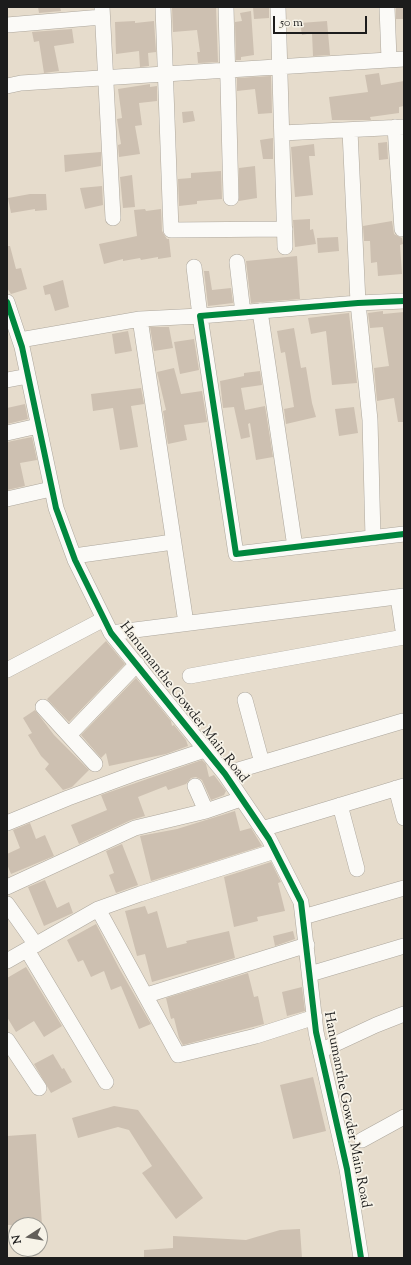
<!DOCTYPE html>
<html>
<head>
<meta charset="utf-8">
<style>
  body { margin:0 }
  #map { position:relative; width:411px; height:1265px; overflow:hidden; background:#e6dccc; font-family:"Sorts Mill Goudy",serif }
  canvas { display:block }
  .frame { position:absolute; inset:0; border:8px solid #1c1c1c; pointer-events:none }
  .north { position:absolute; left:8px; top:1217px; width:40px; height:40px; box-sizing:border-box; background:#f7f3e8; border:1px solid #9f9d96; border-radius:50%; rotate:258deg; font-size:11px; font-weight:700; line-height:16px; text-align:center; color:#1c1c1c }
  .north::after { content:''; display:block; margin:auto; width:14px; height:18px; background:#635f5a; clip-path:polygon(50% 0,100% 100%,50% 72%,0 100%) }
  .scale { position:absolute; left:273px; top:16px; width:94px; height:18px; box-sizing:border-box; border:2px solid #1c1c1c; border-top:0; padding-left:5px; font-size:12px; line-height:14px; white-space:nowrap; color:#1c1c1c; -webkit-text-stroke:3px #f7f3e8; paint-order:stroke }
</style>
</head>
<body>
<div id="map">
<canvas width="411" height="1265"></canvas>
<div class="frame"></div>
<div class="north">N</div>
<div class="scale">50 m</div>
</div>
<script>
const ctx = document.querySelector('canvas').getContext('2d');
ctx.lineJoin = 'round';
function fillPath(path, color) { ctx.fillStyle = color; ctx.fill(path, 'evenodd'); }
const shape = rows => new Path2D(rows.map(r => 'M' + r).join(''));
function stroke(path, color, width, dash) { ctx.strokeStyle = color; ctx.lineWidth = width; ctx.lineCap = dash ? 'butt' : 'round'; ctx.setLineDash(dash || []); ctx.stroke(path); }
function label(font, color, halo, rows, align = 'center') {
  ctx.font = font + ' "Sorts Mill Goudy",serif'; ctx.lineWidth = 3.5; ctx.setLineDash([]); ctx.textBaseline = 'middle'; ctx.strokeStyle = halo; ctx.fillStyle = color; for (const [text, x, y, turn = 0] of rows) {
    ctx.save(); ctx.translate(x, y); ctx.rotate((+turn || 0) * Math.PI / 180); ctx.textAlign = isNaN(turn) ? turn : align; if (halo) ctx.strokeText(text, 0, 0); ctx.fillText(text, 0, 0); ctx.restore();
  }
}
const building = shape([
  [38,7,60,7,61,11,39,13],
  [172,7,216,7,218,62,198,63,197,52,200,52,197,30,173,32],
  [253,7,269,7,269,18,254,19],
  [396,7,404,7,404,19,396,19],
  [251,11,254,55,241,57,241,60,236,60,235,22,242,21,240,13],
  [135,21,135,23,154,21,156,52,148,53,149,66,140,67,139,51,116,54,115,22],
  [327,21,330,55,313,56,312,33,302,35,300,23],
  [72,29,74,43,54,46,59,71,44,73,39,41,34,42,32,32],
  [379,73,381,85,404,81,404,106,399,107,399,113,370,117,371,120,332,120,329,97,368,92,365,75],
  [271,76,272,113,258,114,255,89,237,91,237,78],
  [150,84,150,87,157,86,157,101,139,103,142,125,135,126,140,154,119,157,118,145,121,144,117,119,122,118,118,89],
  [193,111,195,121,183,123,182,112],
  [273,138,273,159,263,159,260,140],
  [387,142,388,159,379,160,378,143],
  [314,144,315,156,309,156,313,195,295,197,291,147],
  [101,152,101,166,65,172,64,155],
  [255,166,257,198,239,201,239,168],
  [221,171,222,199,197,201,197,204,179,206,178,179,191,178,191,173],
  [132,175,135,207,123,208,120,177],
  [102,186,103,205,85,209,80,188],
  [30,194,46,194,47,210,35,211,35,209,11,213,8,198],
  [145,209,146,211,161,209,162,231,167,239,169,239,171,257,158,259,158,257,141,260,140,258,123,261,123,259,104,264,99,244,137,236,134,210],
  [310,219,310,230,313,229,316,244,295,247,293,220],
  [392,221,394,234,402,238,403,244,400,245,402,274,378,276,377,262,371,263,370,241,364,241,363,226],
  [338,237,339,251,318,253,317,238],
  [7,246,10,246,16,269,21,268,27,289,11,294,7,288],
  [297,256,300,299,251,303,246,261],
  [204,271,209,271,212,290,231,288,233,303,208,306],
  [63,280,69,307,55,311,50,294,45,295,43,286],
  [383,311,383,314,404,312,404,422,398,422,394,398,377,401,374,368,389,366,383,327,370,328,368,313],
  [349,313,357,383,332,385,326,331,311,334,308,318],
  [150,327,169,327,173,348,154,351],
  [294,328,301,368,306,367,312,403,316,417,286,424,284,409,294,407,285,352,281,353,277,331],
  [128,331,132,351,115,354,112,334],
  [194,339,199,370,180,374,174,342],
  [174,368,181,394,202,391,207,422,184,425,187,440,168,444,163,411,166,410,157,372],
  [260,371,262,385,241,388,245,410,265,406,273,457,256,460,250,423,248,424,250,437,241,439,234,407,223,408,220,381,244,376,244,373],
  [141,388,144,404,131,406,138,447,120,450,113,408,93,411,91,394],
  [25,404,28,419,7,424,7,408],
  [354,407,358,433,339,436,335,409],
  [32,437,37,460,20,463,25,486,7,490,7,442],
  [106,641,125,664,69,722,47,699],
  [136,678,171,721,172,726,174,725,186,740,188,746,166,754,109,766,106,753,101,758,81,735],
  [35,710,54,735,89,770,72,787,63,790,45,769,49,764,41,756,28,735,32,733,23,718],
  [202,760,206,764,209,777,214,775,226,791,224,795,211,800,202,780,196,777,191,778,186,784,168,790,166,786,138,797,145,816,131,820,79,844,71,825,107,810,101,795],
  [235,811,240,831,251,828,262,846,151,881,140,836,177,829],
  [30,823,36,839,45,835,54,856,11,874,7,864,7,854,20,848,13,830],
  [122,844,138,885,116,893,109,875,114,873,106,851],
  [271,862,281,882,278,883,285,911,257,917,258,921,234,927,224,877],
  [45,880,57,908,69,902,73,913,44,926,28,887],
  [145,906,148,914,157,911,167,948,187,943,186,941,229,931,235,958,152,982,145,954,137,956,125,911],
  [96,924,119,968,151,1024,139,1029,121,986,111,990,104,971,91,977,83,960,78,962,67,940],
  [293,931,295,939,275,946,273,936],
  [26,967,62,1026,44,1037,34,1021,16,1032,7,1017,7,978],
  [248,973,254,997,258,996,264,1024,183,1045,179,1038,174,1018,171,1019,166,998],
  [302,987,305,1011,287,1016,282,992],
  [53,1054,62,1069,64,1068,72,1082,51,1093,34,1064],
  [313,1077,326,1131,293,1139,280,1085],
  [114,1106,138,1110,203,1198,176,1219,142,1173,152,1166,129,1130,118,1127,78,1138,72,1118],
  [36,1134,42,1225,7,1225,7,1136],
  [300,1229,302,1258,144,1258,144,1250,173,1248,173,1236,246,1240,280,1230]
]);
const minor = shape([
  [102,7,113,218],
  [163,7,171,230,285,229],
  [226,7,231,198],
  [278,7,285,247],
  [387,7,389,59],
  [7,25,102,17],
  [7,86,21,83,404,59],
  [395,127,402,229],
  [350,131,358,303,370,420,373,538],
  [282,133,404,127],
  [237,262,243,313],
  [404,301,358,303,200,316,236,554,404,534],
  [7,302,22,347,56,508,75,560,111,633,225,774,269,839,301,902,316,1032,347,1169,361,1258],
  [260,311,295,547],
  [20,340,140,319],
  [7,380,28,376],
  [7,433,38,426],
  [7,499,51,489],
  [74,556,173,542],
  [186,623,140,319,200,316,194,267],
  [111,633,404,596],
  [7,670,104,619],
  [190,676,404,637,398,597],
  [245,700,262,763],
  [43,707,95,764],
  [70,734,137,664],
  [225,774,403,721],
  [195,786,206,811],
  [396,788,404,818],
  [340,805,357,869],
  [7,823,68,798,133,774,205,750],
  [262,829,404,786],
  [7,887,135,828,206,811,241,799],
  [7,904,36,945],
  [98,909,178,1055,256,1036,315,1017],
  [303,917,404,888],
  [27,950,106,1082],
  [7,961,98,909,140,894,275,851],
  [310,974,404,946],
  [147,995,307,945],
  [7,1040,39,1088],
  [320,1051,376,1025,404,1014],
  [362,1140,404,1117]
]);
const cycleway = shape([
  [404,301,358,303,200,316,236,554,404,534],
  [7,302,22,347,56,508,75,560,111,633,225,774,269,839,301,902,316,1032,347,1169,361,1258]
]);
const streetNames = [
  ["Hanumanthe Gowder Main Road",183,703,52],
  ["Hanumanthe Gowder Main Road",346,1110,79]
];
fillPath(building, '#cdc0b1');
stroke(minor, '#ada79d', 16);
stroke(minor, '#fbfaf7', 15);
stroke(cycleway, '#00873e', 6);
label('14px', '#1c1c1c', '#f7f3e8', streetNames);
</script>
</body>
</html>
